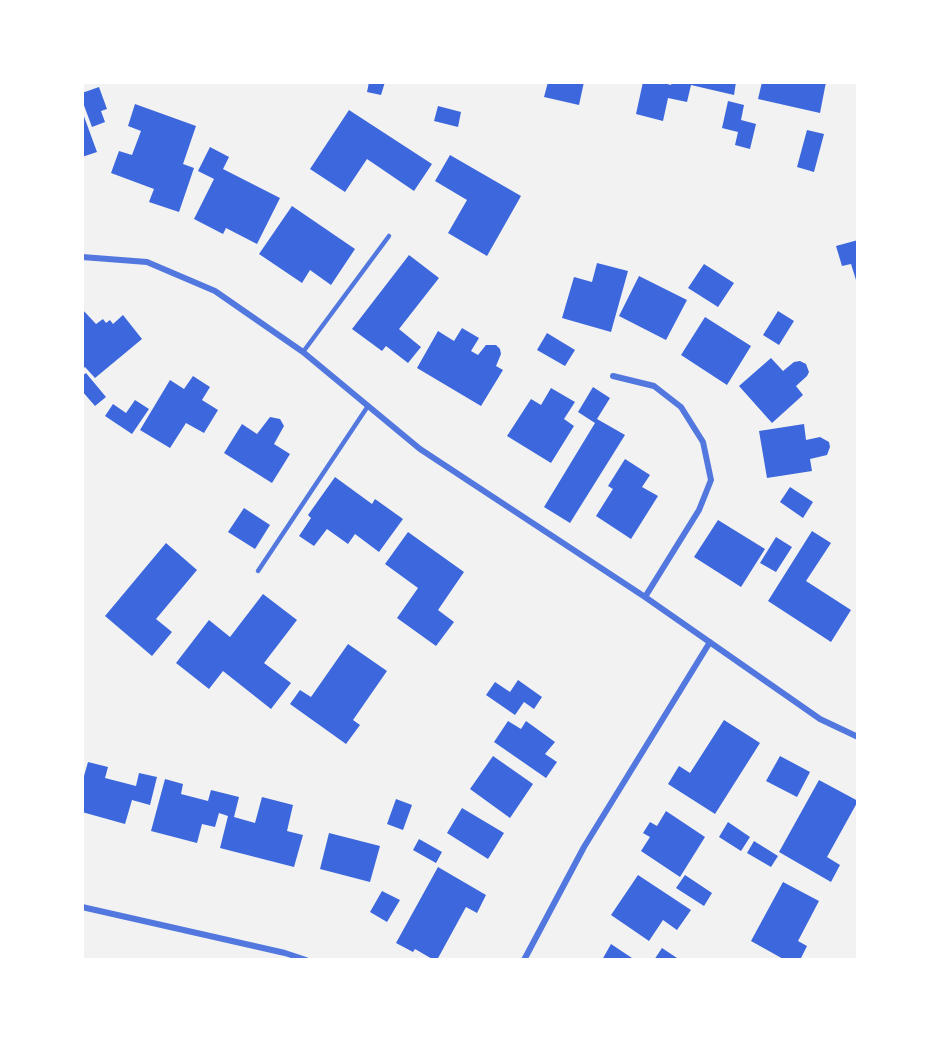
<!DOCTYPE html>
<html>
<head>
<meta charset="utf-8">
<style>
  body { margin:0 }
  #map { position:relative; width:940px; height:1042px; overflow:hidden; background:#f2f2f2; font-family:"IBM Plex Sans",sans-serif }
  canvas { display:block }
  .frame { position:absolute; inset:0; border:84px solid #fff; pointer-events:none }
</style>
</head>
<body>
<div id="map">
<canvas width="940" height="1042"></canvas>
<div class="frame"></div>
</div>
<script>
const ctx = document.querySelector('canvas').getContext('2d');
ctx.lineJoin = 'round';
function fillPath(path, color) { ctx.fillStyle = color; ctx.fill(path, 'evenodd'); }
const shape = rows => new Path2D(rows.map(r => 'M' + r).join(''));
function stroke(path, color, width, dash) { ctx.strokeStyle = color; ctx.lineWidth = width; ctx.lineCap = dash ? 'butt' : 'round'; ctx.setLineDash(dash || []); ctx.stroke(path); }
const building = shape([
  [369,82,385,82,381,95,367,92],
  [548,82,584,82,579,105,544,97],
  [643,82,659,82,671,85,672,82,736,82,734,95,691,85,687,102,668,98,663,121,636,114],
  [762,82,826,82,820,113,758,99],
  [99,87,107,109,101,111,105,122,92,127,82,100,82,93],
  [728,101,744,105,741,120,756,124,750,149,735,145,738,132,722,128],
  [135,104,196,126,183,164,194,168,179,212,149,202,154,189,111,173,119,151,132,155,141,131,128,126],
  [438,106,461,112,458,127,434,121],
  [349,110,432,164,414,191,367,159,345,192,310,169],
  [82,111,97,152,82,157],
  [807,130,824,134,814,172,797,167],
  [210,147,229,157,223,169,280,198,257,244,226,228,223,234,194,219,214,179,198,171],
  [450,155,521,196,487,256,448,233,467,200,435,181],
  [292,206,355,249,331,285,310,270,302,283,259,254],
  [858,240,858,279,856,280,851,264,842,266,836,246],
  [409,255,439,278,399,329,421,347,408,363,386,346,382,351,352,329],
  [597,263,628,271,611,332,562,318,574,277,592,282],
  [704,264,734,283,718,307,688,288],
  [639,276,687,300,666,340,619,316],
  [82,309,96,324,103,319,106,323,110,320,113,324,123,315,142,339,95,378,85,367,82,369],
  [778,311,794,321,779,345,763,335],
  [705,317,751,346,727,385,681,355],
  [462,328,479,338,471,351,478,355,486,345,496,345,500,349,501,354,496,366,503,370,481,406,417,368,438,331,454,341],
  [547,333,575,350,565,366,537,350],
  [771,358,783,371,794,362,800,361,806,364,809,372,807,376,796,386,803,395,772,423,739,386],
  [86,373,106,397,95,406,82,391,82,376],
  [193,376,210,387,202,400,218,410,204,433,186,423,170,448,140,430,170,380,184,389],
  [593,387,610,398,597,419,625,435,570,523,544,507,595,423,578,412],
  [551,388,575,402,564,419,574,426,551,463,507,436,531,399,541,405],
  [135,400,149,409,132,434,105,416,113,404,126,413],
  [270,417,280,419,284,426,274,444,290,454,272,483,224,453,242,424,257,434],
  [804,424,806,440,820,437,829,442,830,447,827,455,810,459,812,471,767,478,759,431],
  [625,459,650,475,642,487,658,496,631,539,596,516,613,489,608,486],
  [335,477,372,504,375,499,403,519,379,552,355,534,348,544,327,529,314,546,299,536,311,518,308,515],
  [790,487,813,502,803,518,780,502],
  [244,508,270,525,255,549,228,532],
  [718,520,765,549,741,587,694,557],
  [812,531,831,543,806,581,851,610,831,642,768,601],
  [408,532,464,572,438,610,454,622,436,646,397,618,418,588,385,564],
  [776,537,792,547,776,572,760,563],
  [166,543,197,570,156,619,172,632,152,656,105,616],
  [263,594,297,620,264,663,291,683,271,709,223,671,209,689,176,663,209,620,230,637],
  [348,644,387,671,353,720,360,725,346,744,290,704,300,690,311,697],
  [518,680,542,697,534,709,524,702,515,715,486,695,495,682,510,692],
  [724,720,760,743,715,814,668,784,679,766,690,773],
  [508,721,521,729,526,721,555,742,545,754,557,762,546,778,494,742],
  [493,756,533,784,510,818,470,789],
  [780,756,810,772,797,797,766,781],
  [88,762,108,767,105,778,136,786,139,773,157,777,150,805,132,800,125,824,82,812,82,783],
  [165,779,183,784,181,794,208,801,211,790,239,797,234,817,255,823,262,797,293,805,287,831,303,835,294,867,220,848,228,816,219,813,215,827,202,824,197,843,151,831],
  [819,780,858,801,827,857,840,865,831,882,779,852],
  [396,799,412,805,403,830,387,824],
  [462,808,504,833,488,859,447,833],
  [666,811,705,837,680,877,641,851,650,837,643,833,650,822,657,826],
  [728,822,750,837,741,851,719,837],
  [329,833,380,846,370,882,320,869],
  [419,839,442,852,436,863,413,850],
  [754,841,778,856,771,867,747,853],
  [438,867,486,895,477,913,466,907,437,960,434,960,415,949,413,952,396,943],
  [638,875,691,910,677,930,663,920,649,941,611,915],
  [685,875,712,893,704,906,676,888],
  [783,882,819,901,798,941,807,946,800,960,785,960,751,941],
  [382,891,400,900,387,922,370,912],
  [611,944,635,960,602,960],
  [662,948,680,960,654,960]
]);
const service = shape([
  [303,352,389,236],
  [258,571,368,406]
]);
const minor = shape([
  [82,257,147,262,215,291,303,352,420,449,645,597,820,719,858,737],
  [613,376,654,386,681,407,703,442,711,480,699,510,645,597],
  [82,907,285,953,306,960],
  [524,960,584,847,710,642]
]);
fillPath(building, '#3d67dc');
stroke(service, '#5277de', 4.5);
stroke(minor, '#5277de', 6);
</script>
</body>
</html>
